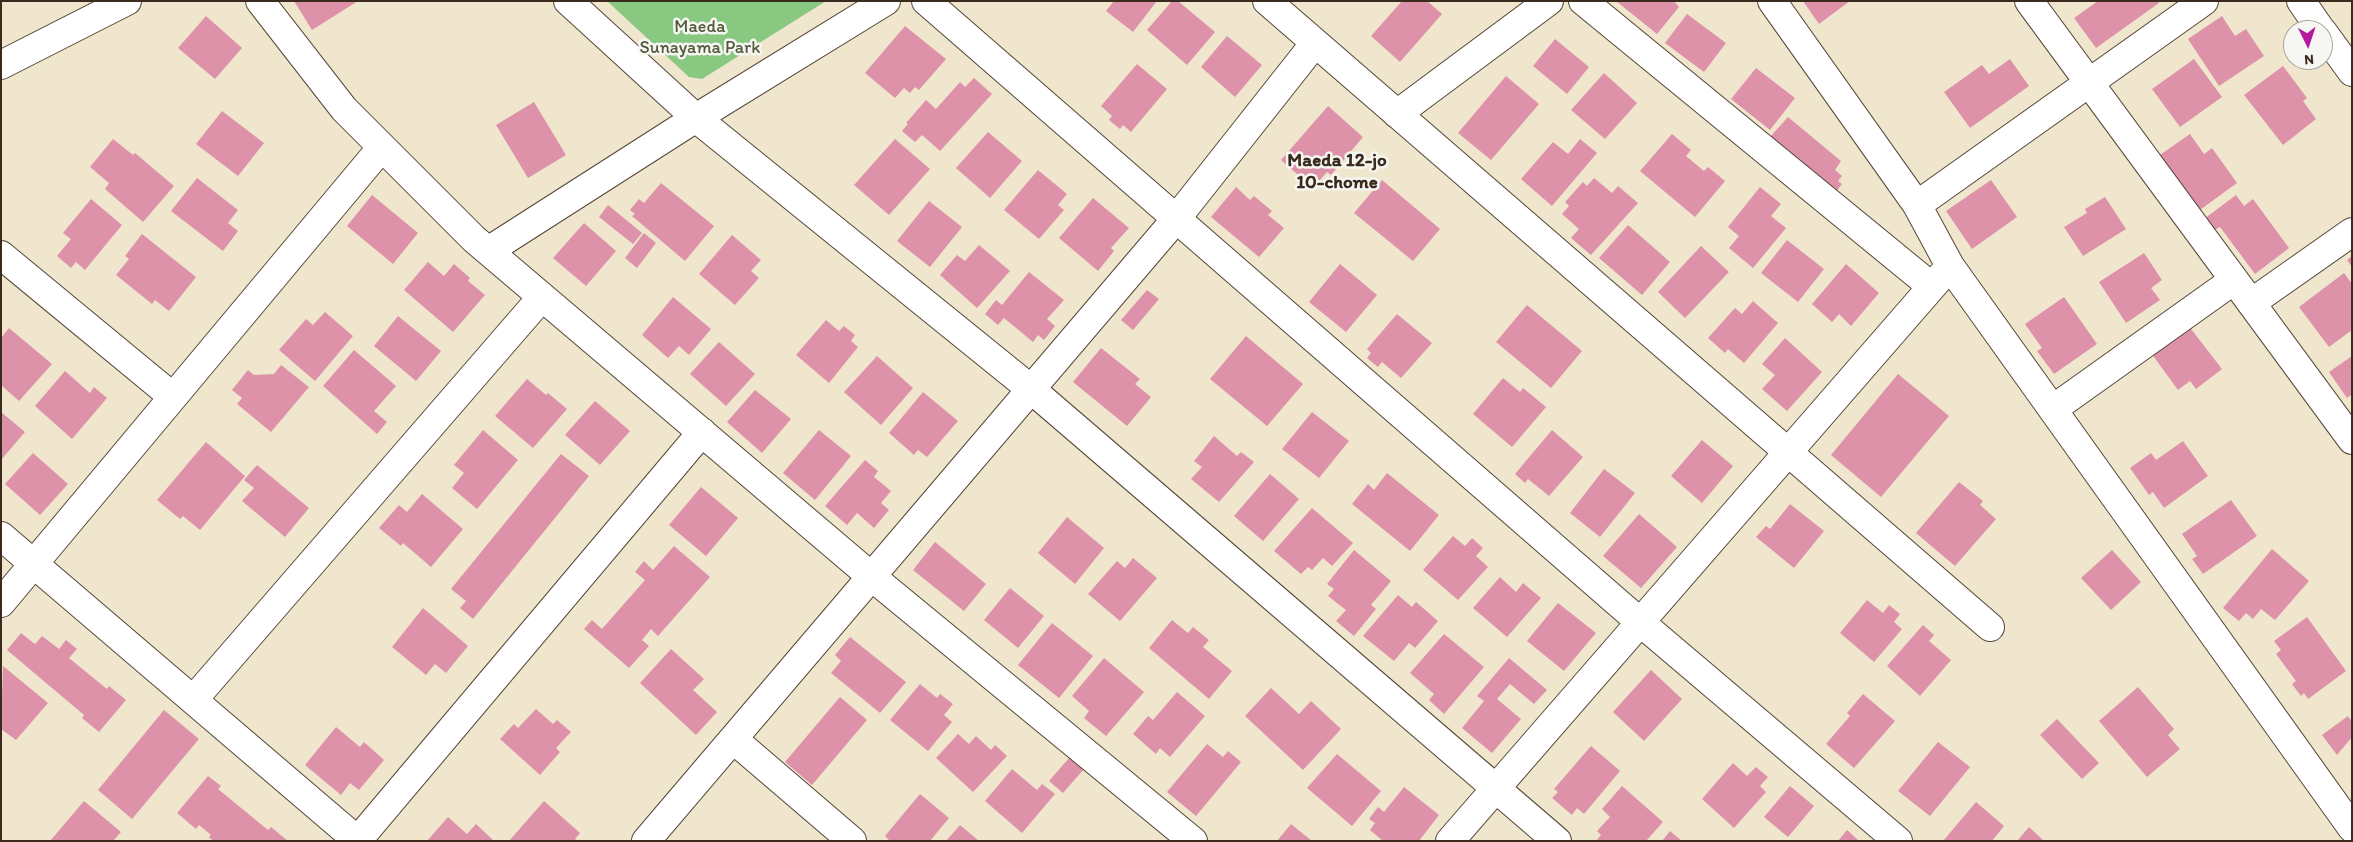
<!DOCTYPE html>
<html>
<head>
<meta charset="utf-8">
<style>
  body { margin:0 }
  #map { position:relative; width:2353px; height:842px; overflow:hidden; background:#efe6cd; font-family:Itim,sans-serif }
  canvas { display:block }
  .frame { position:absolute; inset:0; border:2px solid #3b2a1e; pointer-events:none }
  .north { position:absolute; left:2283px; top:20px; width:50px; height:50px; box-sizing:border-box; background:#f6f6f2; border:1px solid #aba49d; border-radius:50%; rotate:176deg; font-size:14px; font-weight:700; line-height:20px; text-align:center; color:#3b2a1e }
  .north::after { content:''; display:block; margin:auto; width:18px; height:22px; background:#b5179e; clip-path:polygon(50% 0,100% 100%,50% 72%,0 100%) }
</style>
</head>
<body>
<div id="map">
<canvas width="2353" height="842"></canvas>
<div class="frame"></div>
<div class="north">N</div>
</div>
<script>
const ctx = document.querySelector('canvas').getContext('2d');
ctx.lineJoin = 'round';
function fillPath(path, color) { ctx.fillStyle = color; ctx.fill(path, 'evenodd'); }
const shape = rows => new Path2D(rows.map(r => 'M' + r).join(''));
function stroke(path, color, width, dash) { ctx.strokeStyle = color; ctx.lineWidth = width; ctx.lineCap = dash ? 'butt' : 'round'; ctx.setLineDash(dash || []); ctx.stroke(path); }
function label(font, color, halo, rows, align = 'center') {
  ctx.font = font + ' Itim,sans-serif'; ctx.lineWidth = 5; ctx.setLineDash([]); ctx.textBaseline = 'middle'; ctx.strokeStyle = halo; ctx.fillStyle = color; for (const [text, x, y, turn = 0] of rows) {
    ctx.save(); ctx.translate(x, y); ctx.rotate((+turn || 0) * Math.PI / 180); ctx.textAlign = isNaN(turn) ? turn : align; if (halo) ctx.strokeText(text, 0, 0); ctx.fillText(text, 0, 0); ctx.restore();
  }
}
const green = shape([
  [607,1,826,1,702,79,689,77]
]);
const building = shape([
  [294,1,358,1,312,30],
  [1114,1,1157,1,1133,32,1106,11],
  [1172,1,1178,1,1215,32,1187,65,1147,30],
  [1402,1,1427,1,1442,14,1400,62,1371,36],
  [1616,1,1674,1,1679,7,1657,34],
  [1803,1,1850,1,1819,24],
  [2098,1,2158,1,2159,3,2096,48,2074,18],
  [1687,14,1726,43,1704,72,1665,43],
  [206,16,242,48,215,79,178,48],
  [2222,16,2235,36,2246,29,2264,56,2219,86,2188,39],
  [905,26,946,59,919,90,915,87,910,93,904,88,895,98,865,73],
  [1227,36,1262,65,1235,97,1201,67],
  [1555,39,1589,67,1567,94,1533,66],
  [2010,59,2029,86,1970,128,1944,92,1982,65,1989,74],
  [2194,59,2222,97,2180,127,2152,89],
  [1137,64,1167,89,1131,132,1123,125,1120,129,1109,120,1112,116,1101,106],
  [2283,66,2307,98,2303,101,2316,119,2283,145,2244,95],
  [1756,68,1795,98,1770,130,1731,99],
  [1604,73,1637,103,1605,139,1571,110],
  [1506,76,1539,104,1491,160,1458,133],
  [974,78,992,94,940,151,922,135,915,142,902,131,908,124,906,123,926,100,936,109,960,82,965,87],
  [534,102,566,155,528,178,496,125],
  [1328,106,1363,137,1331,175,1327,172,1313,188,1281,160],
  [222,111,264,143,238,176,196,144],
  [1788,117,1841,161,1835,170,1842,176,1838,181,1842,184,1835,193,1769,138],
  [988,132,1022,161,990,198,956,168],
  [1672,134,1691,150,1686,156,1704,171,1708,167,1725,181,1695,217,1640,171],
  [2190,134,2204,154,2212,148,2237,183,2197,212,2157,157],
  [113,139,133,155,135,153,174,186,143,222,105,189,109,183,90,167],
  [895,139,930,169,889,215,854,185],
  [1580,139,1597,153,1552,206,1521,179,1553,142,1568,154],
  [1038,170,1067,194,1058,205,1064,210,1039,239,1004,210],
  [197,178,238,210,228,223,238,231,223,251,171,211],
  [1594,178,1612,193,1618,186,1638,203,1591,255,1571,238,1579,229,1562,214,1569,206,1565,202,1583,182,1587,186],
  [1382,180,1440,229,1413,261,1354,213],
  [1991,180,2017,217,1972,249,1946,211],
  [661,183,714,226,685,261,632,216,635,214,630,210,639,199,644,203],
  [1236,187,1250,200,1254,196,1272,211,1268,215,1284,228,1259,257,1211,217],
  [1760,187,1781,204,1771,216,1786,228,1753,268,1729,248,1739,236,1728,227],
  [372,195,418,233,393,264,347,226],
  [2236,195,2244,206,2253,199,2289,248,2255,274,2220,227,2213,231,2204,219],
  [2105,197,2126,229,2083,256,2064,227,2087,213,2085,209],
  [1093,198,1129,228,1111,248,1114,251,1098,271,1059,238],
  [91,199,122,225,85,270,76,262,71,268,57,256,71,239,63,233],
  [929,201,962,227,930,267,897,241],
  [608,205,642,233,633,244,599,217],
  [584,223,616,251,586,286,553,258],
  [1628,225,1670,262,1642,295,1599,258],
  [644,233,656,243,637,268,625,258],
  [142,234,196,277,169,311,155,300,152,304,116,275,129,259,125,256],
  [732,235,761,260,751,271,759,278,735,305,699,274],
  [1787,240,1824,269,1798,302,1761,273],
  [979,245,1010,271,977,308,940,275,957,255,965,261],
  [1701,246,1729,272,1685,318,1658,292],
  [2144,253,2162,280,2151,288,2160,300,2126,323,2099,282],
  [2352,256,2352,267,2347,260],
  [428,262,444,276,454,264,470,278,468,281,485,295,453,332,404,290],
  [1340,264,1377,295,1346,332,1309,302],
  [1846,264,1879,293,1851,326,1839,314,1832,322,1812,304],
  [1029,272,1064,300,1047,319,1055,326,1044,340,1038,335,1033,342,1004,318,998,325,985,314,996,300,1002,305],
  [2344,273,2352,284,2352,330,2329,347,2299,307],
  [1147,290,1159,299,1133,330,1121,320],
  [673,297,711,329,689,355,679,346,668,358,642,335],
  [2064,297,2097,344,2054,374,2037,351,2042,348,2025,324],
  [1753,301,1778,323,1744,363,1728,349,1725,353,1708,338,1735,308,1742,314],
  [1527,305,1582,351,1551,388,1496,342],
  [325,312,353,336,315,381,279,350,306,319,313,325],
  [1397,314,1432,343,1401,378,1382,362,1378,367,1367,358,1371,353,1367,349],
  [398,316,441,351,416,381,374,346],
  [826,320,839,331,844,326,855,335,851,341,858,347,829,383,796,355],
  [2188,325,2222,369,2196,389,2190,381,2178,390,2151,353],
  [9,328,52,364,19,401,1,385,1,338],
  [1246,336,1303,384,1267,426,1210,379],
  [1785,338,1822,372,1787,411,1762,389,1775,375,1762,364],
  [719,342,755,374,726,406,690,374],
  [1101,348,1140,379,1135,384,1151,397,1127,426,1073,382],
  [354,350,396,386,374,411,387,422,377,434,323,386],
  [877,356,913,388,881,425,844,392],
  [2352,356,2352,394,2347,398,2329,372],
  [281,365,309,387,271,432,237,404,242,398,232,390,248,370,254,375,274,374],
  [65,371,90,393,94,387,107,398,72,439,35,406],
  [1898,374,1949,416,1881,497,1831,455],
  [1503,378,1520,392,1523,388,1546,407,1512,447,1473,414],
  [527,379,546,395,548,393,567,409,533,448,495,416],
  [755,390,791,419,762,453,727,422],
  [923,392,958,421,927,457,918,450,914,455,889,433],
  [595,401,630,431,600,465,565,435],
  [1,412,25,432,1,460],
  [1312,412,1349,441,1319,478,1282,449],
  [483,430,518,460,477,509,452,488,464,473,454,465],
  [819,430,851,456,815,500,783,473],
  [1552,430,1583,457,1549,496,1528,479,1525,483,1515,474],
  [1214,436,1237,456,1241,452,1254,462,1219,502,1191,479,1202,467,1194,461],
  [1702,440,1733,466,1702,503,1671,476],
  [2183,441,2208,476,2164,508,2153,492,2149,495,2130,468,2151,453,2156,460],
  [206,442,245,476,200,530,183,516,180,519,157,500],
  [33,453,68,484,40,515,5,484],
  [561,454,589,476,473,619,460,608,466,601,451,589],
  [865,460,878,471,874,477,891,491,881,503,889,510,874,528,857,513,847,525,825,506],
  [257,465,309,508,285,537,242,501,254,488,244,480],
  [1604,469,1635,493,1600,537,1570,513],
  [1387,473,1439,515,1410,551,1352,504,1368,484,1374,490],
  [1270,474,1299,499,1263,541,1234,516],
  [1959,482,1983,501,1980,505,1996,519,1955,566,1916,533],
  [701,487,738,518,706,556,669,525],
  [422,494,463,529,431,567,403,543,401,546,379,528,399,505,407,512],
  [2231,500,2257,536,2203,574,2192,559,2197,556,2182,534],
  [1790,504,1824,531,1794,568,1756,537,1766,526,1770,529],
  [1312,508,1353,543,1332,566,1323,558,1312,570,1308,567,1301,574,1274,551],
  [1639,514,1677,547,1641,588,1603,556],
  [1067,517,1104,548,1075,584,1038,553],
  [1453,536,1465,546,1472,538,1483,548,1476,556,1488,567,1458,600,1423,570],
  [935,542,986,584,964,611,913,570],
  [674,546,710,577,658,636,651,629,642,640,649,646,629,668,584,629,592,620,602,629,645,580,635,572,644,561,653,570],
  [2272,549,2309,581,2275,620,2261,609,2253,619,2246,613,2239,621,2223,608],
  [1354,550,1391,581,1371,605,1376,609,1354,636,1336,621,1346,610,1328,596,1334,589,1327,584],
  [2112,550,2141,582,2111,610,2081,578],
  [1133,558,1157,578,1120,621,1088,594,1117,561,1125,568],
  [1500,577,1516,592,1523,583,1541,598,1507,637,1473,608],
  [1010,588,1044,616,1018,648,984,620],
  [1398,595,1412,607,1416,602,1438,621,1415,648,1409,643,1394,661,1363,636],
  [1867,600,1883,613,1889,605,1900,614,1894,622,1902,629,1874,662,1840,633],
  [1558,603,1596,633,1564,671,1527,641],
  [423,608,468,646,446,673,435,664,426,675,392,647],
  [2307,617,2346,671,2308,699,2304,693,2301,696,2292,684,2296,681,2276,654,2281,650,2274,641],
  [1172,620,1188,633,1193,627,1209,640,1203,647,1232,671,1209,699,1149,648],
  [1052,623,1093,656,1059,698,1018,665],
  [1923,625,1934,635,1929,641,1951,660,1920,696,1887,666],
  [21,633,35,644,42,636,59,649,66,640,77,649,69,658,107,689,109,686,126,700,99,732,82,718,84,715,7,650],
  [1444,634,1484,667,1444,714,1429,700,1434,694,1410,673],
  [850,637,906,682,880,713,831,673,841,661,835,655],
  [671,649,704,679,693,690,717,712,696,735,640,683],
  [1104,658,1144,692,1106,736,1084,718,1089,711,1072,696],
  [1509,658,1547,690,1534,704,1510,684,1497,699,1521,719,1492,753,1462,728,1484,701,1477,696],
  [3,666,48,703,16,740,1,729],
  [1651,670,1682,699,1644,741,1613,712],
  [920,684,937,698,940,694,953,704,944,715,952,722,928,751,890,720],
  [2138,687,2174,729,2168,735,2180,749,2147,777,2099,721],
  [1271,688,1299,714,1311,701,1341,729,1303,770,1245,716],
  [1177,692,1205,716,1170,757,1160,748,1156,754,1133,734,1148,716,1153,720],
  [1863,694,1895,721,1854,768,1826,744,1850,716,1847,713],
  [840,697,867,720,812,785,785,762],
  [536,709,553,724,557,720,571,732,556,748,560,752,540,775,500,739,514,724,518,728],
  [164,710,199,739,132,819,98,790],
  [2348,716,2352,722,2352,737,2337,755,2322,735],
  [2057,719,2099,763,2082,779,2040,735],
  [336,727,360,747,364,742,384,760,359,790,350,783,341,795,305,765],
  [958,734,969,744,976,736,991,750,995,745,1007,756,973,792,936,758],
  [1938,742,1970,767,1930,816,1898,791],
  [1207,744,1223,757,1228,751,1241,762,1196,816,1167,792],
  [1591,746,1620,771,1584,814,1577,808,1572,815,1552,798,1558,792,1554,789],
  [1337,754,1381,791,1352,826,1307,788],
  [1070,757,1084,769,1063,793,1049,781],
  [1733,763,1747,776,1756,767,1768,777,1760,786,1766,792,1734,828,1702,799],
  [1012,769,1037,790,1042,784,1055,794,1022,833,985,801],
  [208,776,221,786,218,789,268,830,271,827,288,841,213,841,209,837,211,835,199,825,196,829,177,813],
  [1622,786,1663,822,1646,841,1596,841,1601,835,1597,831,1610,817,1602,809],
  [1790,786,1814,806,1788,837,1764,817],
  [1404,787,1439,815,1419,841,1383,841,1370,830,1375,823,1369,819,1378,807,1384,812],
  [920,794,949,818,930,841,890,841,885,836],
  [84,801,121,832,113,841,50,841],
  [544,801,580,833,575,839,578,841,509,841],
  [1976,802,2004,826,1992,841,1943,841],
  [448,817,467,834,476,824,493,840,427,841],
  [1291,824,1312,841,1277,841],
  [960,825,979,841,946,841],
  [2029,827,2044,841,2017,841],
  [1847,830,1859,841,1838,841],
  [1670,831,1682,841,1662,841]
]);
const minor = shape([
  [260,1,344,109,474,239,872,577,1193,841],
  [568,1,696,118,1032,390,1557,841],
  [926,1,1640,622,1898,841],
  [1267,1,1990,627],
  [1583,1,1931,286],
  [1772,1,1917,205,1950,266,2352,828],
  [2029,1,2352,440],
  [2301,1,2321,30],
  [2323,32,2352,72],
  [1,65,127,1],
  [1397,114,1549,1],
  [1917,205,2204,1],
  [488,251,696,118,886,1],
  [1,255,173,397],
  [2251,303,2352,232],
  [2053,409,2234,280],
  [1,536,358,841],
  [1,603,382,147],
  [193,700,542,297],
  [733,739,852,841],
  [358,840,702,432],
  [646,841,1176,219,1315,43],
  [1450,841,1950,266]
]);
const parkNames = [
  ["Maeda",700,27],
  ["Sunayama Park",700,48]
];
const neighbourhoodNames = [
  ["Maeda 12-jo",1337,161],
  ["10-chome",1337,183]
];
fillPath(green, '#88c880');
fillPath(building, '#de92a9');
stroke(minor, '#564638', 30);
stroke(minor, '#fff', 28);
label('18px', '#52593b', '#f6f6f2', parkNames);
label('bold 19px', '#3b2a1e', '#f6f6f2', neighbourhoodNames);
</script>
</body>
</html>
